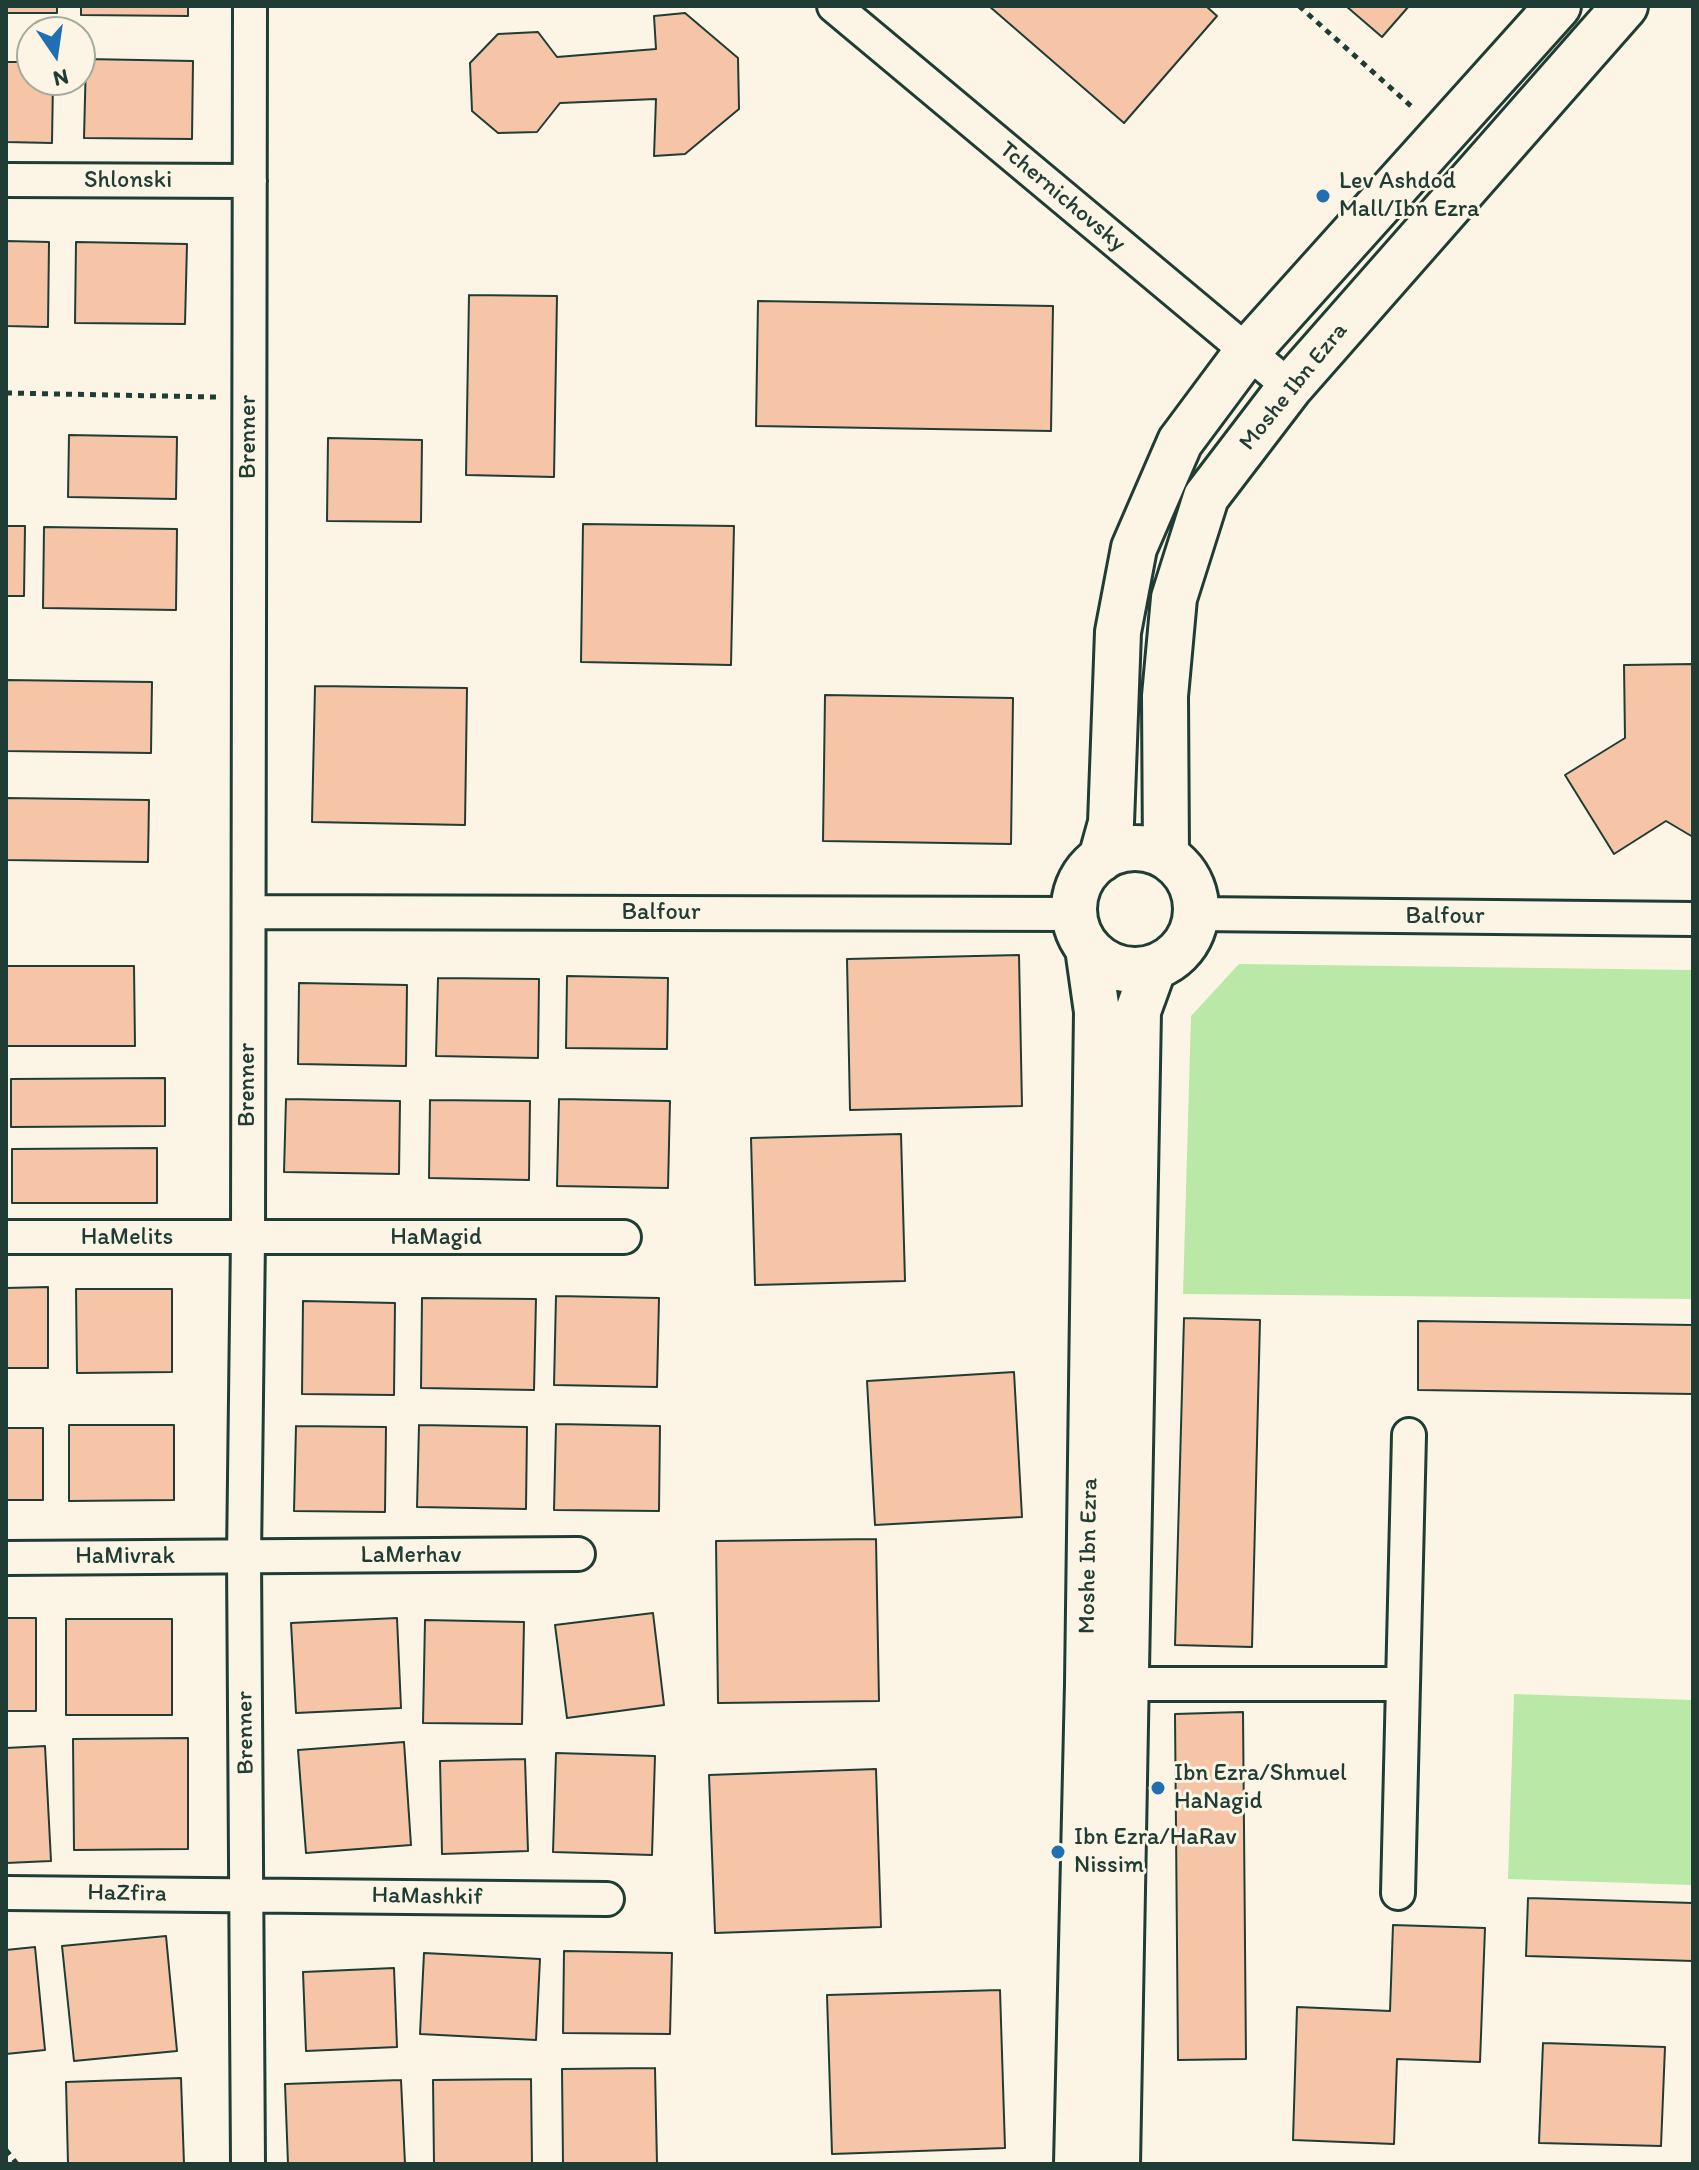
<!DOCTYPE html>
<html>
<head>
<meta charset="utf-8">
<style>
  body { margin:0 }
  #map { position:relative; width:1699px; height:2170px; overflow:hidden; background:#fcf5e5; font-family:Itim,sans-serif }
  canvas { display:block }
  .frame { position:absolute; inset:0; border:8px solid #1f3d34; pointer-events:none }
  .north { position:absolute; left:16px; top:16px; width:80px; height:80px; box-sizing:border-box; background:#fcf5e5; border:2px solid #a4ab9e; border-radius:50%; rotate:167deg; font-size:22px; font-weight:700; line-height:32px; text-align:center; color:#1f3d34 }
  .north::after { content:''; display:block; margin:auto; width:28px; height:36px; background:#1f6fb2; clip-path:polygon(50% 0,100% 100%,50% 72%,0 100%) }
</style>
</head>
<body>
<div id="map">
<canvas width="1699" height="2170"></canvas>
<div class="frame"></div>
<div class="north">N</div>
</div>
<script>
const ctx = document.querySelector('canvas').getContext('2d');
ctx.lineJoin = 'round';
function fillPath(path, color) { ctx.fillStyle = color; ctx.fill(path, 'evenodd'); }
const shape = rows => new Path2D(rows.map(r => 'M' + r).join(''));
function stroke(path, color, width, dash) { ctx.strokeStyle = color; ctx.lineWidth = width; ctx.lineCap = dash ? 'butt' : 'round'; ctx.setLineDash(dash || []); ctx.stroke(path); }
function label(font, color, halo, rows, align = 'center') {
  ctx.font = font + ' Itim,sans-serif'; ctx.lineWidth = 6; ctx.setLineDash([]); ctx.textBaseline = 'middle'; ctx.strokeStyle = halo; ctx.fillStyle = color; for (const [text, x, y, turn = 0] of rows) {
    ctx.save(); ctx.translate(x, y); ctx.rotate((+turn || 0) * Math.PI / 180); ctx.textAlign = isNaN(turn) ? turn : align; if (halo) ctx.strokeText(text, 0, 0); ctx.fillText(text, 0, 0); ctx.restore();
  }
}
const green = shape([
  [1239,964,1693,970,1693,1299,1183,1294,1191,1016],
  [1514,1694,1693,1700,1693,1885,1508,1879]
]);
const building = shape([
  [6,6,57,6,57,13,6,13,6,6],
  [81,6,188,6,188,16,81,15,81,6],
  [989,6,1206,6,1217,16,1124,123,989,6],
  [1346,6,1409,6,1382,37,1346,6],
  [685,13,738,58,739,109,685,154,654,156,656,99,560,103,537,132,498,133,472,111,470,63,498,34,538,32,557,57,656,49,654,16,685,13],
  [86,59,193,61,192,139,84,138,86,59],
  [6,62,32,62,32,80,53,80,52,143,6,142,6,62],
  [6,241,49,242,48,327,6,326,6,241],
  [76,242,187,244,185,324,75,323,76,242],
  [469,295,557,296,554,477,466,475,469,295],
  [758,301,1053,306,1051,431,756,426,758,301],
  [69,435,177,437,176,499,68,497,69,435],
  [328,438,422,440,421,522,327,521,328,438],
  [583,524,734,526,731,665,581,662,583,524],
  [6,526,25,526,24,596,6,596,6,526],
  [44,527,177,529,176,610,43,608,44,527],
  [1693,664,1693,837,1666,821,1614,854,1565,775,1625,738,1624,665,1693,664],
  [6,680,152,682,151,753,6,751,6,680],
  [315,686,467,688,465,825,312,822,315,686],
  [825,695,1013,698,1011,844,823,841,825,695],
  [6,798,149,800,148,862,6,860,6,798],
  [1019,955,1022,1106,850,1110,847,959,1019,955],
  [6,966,134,966,135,1046,6,1046,6,966],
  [567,976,668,978,667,1049,566,1048,567,976],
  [438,978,539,979,538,1058,436,1056,438,978],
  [299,983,407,985,406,1066,298,1064,299,983],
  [165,1078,165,1126,11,1127,11,1079,165,1078],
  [286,1099,400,1101,399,1174,284,1172,286,1099],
  [559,1099,670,1101,668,1188,557,1186,559,1099],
  [430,1100,530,1101,529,1180,429,1178,430,1100],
  [901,1134,905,1281,755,1285,751,1138,901,1134],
  [157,1148,157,1203,12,1203,12,1149,157,1148],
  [48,1287,48,1368,6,1368,6,1288,48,1287],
  [76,1289,172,1289,172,1372,77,1373,76,1289],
  [556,1296,659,1298,657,1387,554,1385,556,1296],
  [422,1298,536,1299,534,1390,421,1388,422,1298],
  [303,1301,395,1303,394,1395,302,1394,303,1301],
  [1184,1318,1260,1320,1252,1647,1175,1645,1184,1318],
  [1418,1321,1693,1325,1693,1394,1418,1390,1418,1321],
  [1014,1372,1022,1517,875,1525,867,1381,1014,1372],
  [556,1424,660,1426,659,1511,554,1510,556,1424],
  [69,1425,174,1425,174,1500,69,1501,69,1425],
  [419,1425,527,1427,526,1509,417,1507,419,1425],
  [296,1426,386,1427,385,1512,294,1511,296,1426],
  [6,1428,43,1428,43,1500,6,1500,6,1428],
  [876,1539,879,1701,718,1703,716,1541,876,1539],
  [653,1613,664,1705,567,1718,555,1625,653,1613],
  [6,1618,36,1618,36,1711,6,1711,6,1618],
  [397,1618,401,1708,296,1713,291,1623,397,1618],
  [66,1619,172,1619,172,1715,66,1715,66,1619],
  [425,1620,524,1622,522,1724,423,1723,425,1620],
  [1243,1712,1246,2059,1178,2060,1175,1714,1243,1712],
  [188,1738,188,1849,74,1850,73,1739,188,1738],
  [404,1742,411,1845,306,1853,298,1750,404,1742],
  [45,1746,51,1861,6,1863,6,1748,45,1746],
  [556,1753,655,1756,652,1855,553,1852,556,1753],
  [525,1759,528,1851,442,1854,440,1761,525,1759],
  [876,1769,881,1927,715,1933,709,1775,876,1769],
  [1528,1898,1693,1903,1693,1961,1526,1956,1528,1898],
  [1393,1925,1485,1928,1480,2062,1397,2059,1394,2144,1293,2140,1297,2007,1390,2011,1393,1925],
  [166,1936,177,2051,74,2061,62,1946,166,1936],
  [35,1947,45,2050,6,2054,6,1950,35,1947],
  [564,1951,672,1953,670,2034,563,2033,564,1951],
  [424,1953,540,1959,536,2040,420,2034,424,1953],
  [394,1968,397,2047,306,2051,303,1972,394,1968],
  [1000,1990,1005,2148,832,2154,827,1995,1000,1990],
  [1543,2043,1665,2047,1661,2146,1539,2143,1543,2043],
  [655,2068,657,2164,563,2164,562,2069,655,2068],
  [181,2078,184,2164,68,2164,66,2082,181,2078],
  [531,2079,532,2164,434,2164,433,2080,531,2079],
  [401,2080,405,2164,288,2164,285,2084,401,2080]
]);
const path = shape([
  [1299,6,1412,107],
  [6,393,216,397],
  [6,2150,17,2164]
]);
const street = shape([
  [834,6,1290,387],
  [6,180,250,181],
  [249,912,1074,914],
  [1197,914,1693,919],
  [6,1237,624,1237],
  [6,1558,578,1554],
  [1106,1684,1403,1684],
  [6,1893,607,1899],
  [1398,1893,1409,1435],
  [248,2164,244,1557,248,1238,250,6]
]);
const secondary = shape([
  '1074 909a61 61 0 1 1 122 0a61 61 0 1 1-122 0Z',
  [1166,856,1165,696,1174,598,1206,497,1290,387,1625,6],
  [1101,859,1111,823,1118,632,1134,548,1180,442,1247,352,1558,6],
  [1077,2164,1088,1684,1097,1012,1088,948],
  [1117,2164,1138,1011,1154,967]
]);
const markers = [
  [1323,196,8,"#1f6fb2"],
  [1158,1788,8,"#1f6fb2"],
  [1058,1852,8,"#1f6fb2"]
];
const streetNames = [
  ["Shlonski",128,181],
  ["Tchernichovsky",1062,197,40],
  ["Moshe Ibn Ezra",1294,387,-51],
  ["Brenner",249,437,-90],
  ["Balfour",661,913],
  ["Balfour",1445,917],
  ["Brenner",248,1085,-90],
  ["HaMelits",127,1238],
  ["HaMagid",436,1238],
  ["LaMerhav",411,1556],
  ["Moshe Ibn Ezra",1089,1556,-89],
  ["HaMivrak",125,1557],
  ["Brenner",246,1733,-91],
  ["HaZfira",127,1894,1],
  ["HaMashkif",427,1897,1]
];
const poiNames = [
  ["Lev Ashdod",1339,182],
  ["Mall/Ibn Ezra",1339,210],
  ["Ibn Ezra/Shmuel",1174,1774],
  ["HaNagid",1174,1802],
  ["Ibn Ezra/HaRav",1074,1838],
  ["Nissim",1074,1866]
];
fillPath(green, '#bae8a7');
fillPath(building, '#f6c4a6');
stroke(building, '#1f3d34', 2);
stroke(street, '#1f3d34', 38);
stroke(secondary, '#1f3d34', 50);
stroke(path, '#1f3d34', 5, [6, 6]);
stroke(street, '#fcf5e5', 32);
stroke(secondary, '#fcf5e5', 44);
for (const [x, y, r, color] of markers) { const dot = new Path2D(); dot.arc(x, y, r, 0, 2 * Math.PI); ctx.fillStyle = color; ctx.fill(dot); stroke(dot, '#fcf5e5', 3); }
label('24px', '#1f3d34', '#fcf5e5', streetNames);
label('24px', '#1f3d34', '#fcf5e5', poiNames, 'left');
</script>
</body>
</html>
